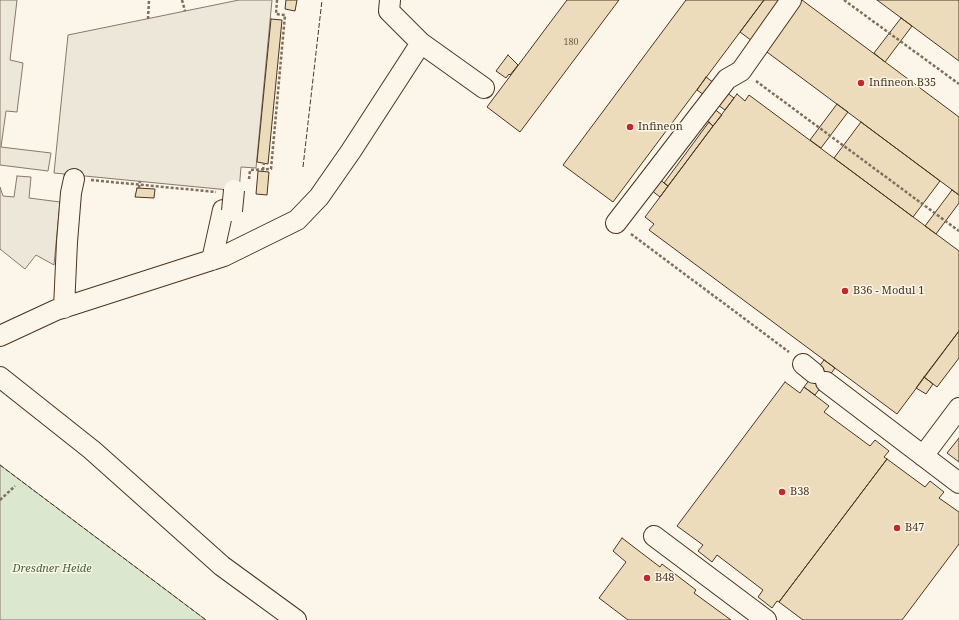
<!DOCTYPE html>
<html>
<head>
<meta charset="utf-8">
<style>
  body { margin:0 }
  canvas { display:block; background:#fbf6e9 }
</style>
</head>
<body>
<canvas width="959" height="620"></canvas>
<script>
const ctx = document.querySelector('canvas').getContext('2d');
ctx.lineJoin = 'round';
function fillPath(path, color) { ctx.fillStyle = color; ctx.fill(path, 'evenodd'); }
const shape = rows => new Path2D(rows.map(r => 'M' + r).join(''));
function stroke(path, color, width, dash) { ctx.strokeStyle = color; ctx.lineWidth = width; ctx.lineCap = dash ? 'butt' : 'round'; ctx.setLineDash(dash || []); ctx.stroke(path); }
function label(font, color, halo, rows, align = 'center') {
  ctx.font = font + ' "Noto Serif",serif'; ctx.lineWidth = 3; ctx.setLineDash([]); ctx.textBaseline = 'middle'; ctx.strokeStyle = halo; ctx.fillStyle = color; for (const [text, x, y, turn = 0] of rows) {
    ctx.save(); ctx.translate(x, y); ctx.rotate((+turn || 0) * Math.PI / 180); ctx.textAlign = isNaN(turn) ? turn : align; if (halo) ctx.strokeText(text, 0, 0); ctx.fillText(text, 0, 0); ctx.restore();
  }
}
const green = shape([
  [0,465,206,620,0,620,0,465]
]);
const parking = shape([
  [0,0,17,0,10,60,23,63,17,112,6,111,1,147,51,153,48,171,0,165,0,0],
  [239,0,272,0,256,168,241,167,239,191,54,173,68,35,239,0],
  [17,176,31,177,29,198,60,202,54,265,36,255,25,269,0,249,0,187,3,196,14,197,17,176]
]);
const building = shape([
  [286,0,297,0,295,11,285,9,286,0],
  [567,0,619,0,520,132,487,107,567,0],
  [686,0,764,0,613,202,563,165,686,0],
  [764,0,802,0,959,117,959,195,740,32,764,0],
  [877,0,959,0,959,61,912,26,877,0],
  [901,18,912,26,885,62,874,53,901,18],
  [271,19,282,20,268,164,257,162,271,19],
  [508,55,518,65,510,75,509,74,506,78,496,71,508,55],
  [706,77,734,98,725,110,697,90,706,77],
  [737,94,745,101,749,95,959,251,959,331,897,414,649,230,654,224,645,217,737,94],
  [837,104,848,112,821,148,810,140,837,104],
  [713,108,722,115,713,126,705,119,713,108],
  [709,122,713,126,668,186,664,183,709,122],
  [861,122,940,181,913,217,834,158,861,122],
  [258,171,269,172,267,195,256,194,258,171],
  [659,179,668,186,660,197,651,190,659,179],
  [137,188,155,189,154,198,135,197,137,188],
  [952,190,959,195,959,203,936,234,925,226,952,190],
  [959,331,959,358,937,387,924,377,959,331],
  [824,360,835,368,815,395,804,387,824,360],
  [924,377,933,384,926,394,916,388,924,377],
  [785,382,800,393,804,387,829,406,824,412,870,446,875,440,889,451,884,457,887,459,779,602,777,601,772,608,758,597,763,590,717,555,712,562,698,551,703,545,677,526,785,382],
  [959,438,959,462,947,453,959,438],
  [887,459,925,487,930,481,944,492,939,498,959,512,959,544,902,620,803,620,779,602,887,459],
  [622,538,660,567,662,564,696,590,694,593,731,620,628,620,599,598,626,562,613,551,622,538]
]);
const path = shape([
  [182,0,185,11],
  [844,0,959,84],
  [148,19,149,0],
  [756,81,959,231],
  [263,170,264,163],
  [249,179,250,170,271,169,285,15,276,14,277,0],
  [91,180,216,192],
  [631,234,789,352],
  [0,500,15,486]
]);
const minor = shape([
  [421,43,484,88],
  [616,223,727,79,741,71,791,0],
  [212,260,223,210],
  [64,308,67,242,71,193,74,179],
  [0,336,56,310,224,256,297,220,319,197,351,151,421,43,389,11,390,0],
  [803,364,814,373],
  [0,377,92,450,222,566,296,620],
  [826,382,959,483],
  [923,456,959,408],
  [654,536,766,620]
]);
const pathBridge = shape([
  [139,188,140,181]
]);
const minorBridge = shape([
  [232,211,234,190]
]);
const fence = shape([
  [303,167,322,0],
  [0,465,206,620]
]);
const markers = [
  [861,83,4,"#c62828"],
  [630,127,4,"#c62828"],
  [845,291,4,"#c62828"],
  [782,492,4,"#c62828"],
  [897,528,4,"#c62828"],
  [647,578,4,"#c62828"]
];
const numberNames = [
  ["180",571,42]
];
const poiNames = [
  ["Infineon B35",869,83],
  ["Infineon",638,127],
  ["B36 - Modul 1",853,291],
  ["B38",790,492],
  ["B47",905,528],
  ["B48",655,578]
];
const parkNames = [
  ["Dresdner Heide",52,569]
];
fillPath(green, '#dce7d0');
stroke(green, '#887966', 1);
fillPath(parking, '#ede7d9');
stroke(parking, '#887966', 1);
fillPath(building, '#ecdcbc');
stroke(building, '#4a3520', 1);
stroke(minor, '#4a3520', 22);
stroke(path, '#7f6f5c', 2.5, [3, 2]);
stroke(minor, '#fbf6e9', 20);
stroke(minorBridge, '#4a3520', 22, []);
stroke(pathBridge, '#7f6f5c', 2.5, [3, 2]);
stroke(minorBridge, '#fbf6e9', 20);
stroke(fence, '#4a3520', 1, [5, 2]);
for (const [x, y, r, color] of markers) { const dot = new Path2D(); dot.arc(x, y, r, 0, 2 * Math.PI); ctx.fillStyle = color; ctx.fill(dot); stroke(dot, '#fbf6e9', 1.5); }
label('9px', '#725f47', null, numberNames);
label('11px', '#4a3520', '#fbf6e9', poiNames, 'left');
label('italic 11px', '#436837', '#fbf6e9', parkNames);
</script>
</body>
</html>
